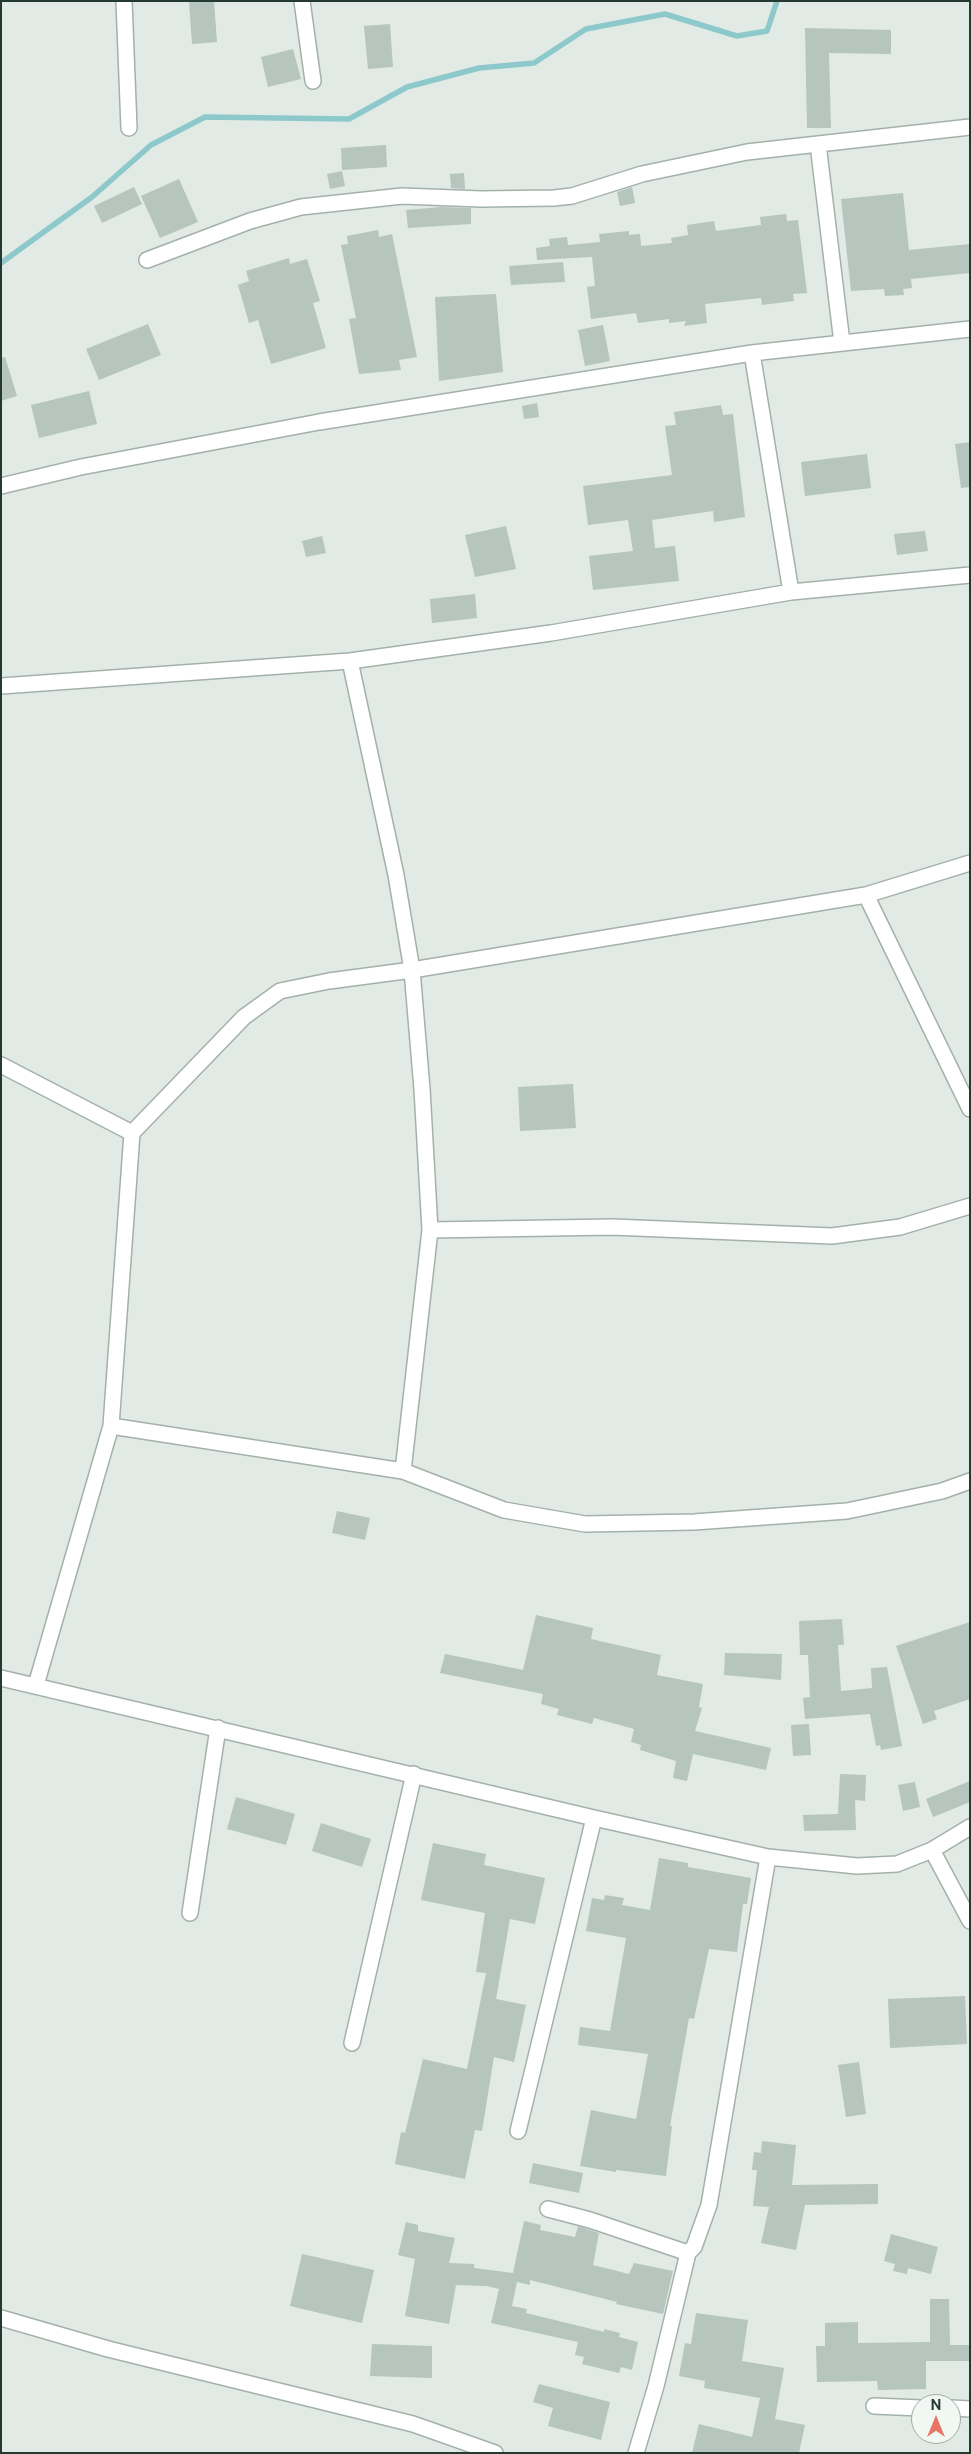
<!DOCTYPE html>
<html>
<head>
<meta charset="utf-8">
<style>
  body { margin:0 }
  #map { position:relative; width:971px; height:2454px; overflow:hidden; background:#e1eae5; font-family:"Public Sans",sans-serif }
  canvas { display:block }
  .frame { position:absolute; inset:0; border:2px solid #233931; pointer-events:none }
  .north { position:absolute; left:911px; top:2394px; width:50px; height:50px; box-sizing:border-box; background:#f1f7f3; border:1px solid #9faba5; border-radius:50%; rotate:0deg; font-size:14px; font-weight:700; line-height:20px; text-align:center; color:#233931 }
  .north::after { content:''; display:block; margin:auto; width:18px; height:22px; background:#e67663; clip-path:polygon(50% 0,100% 100%,50% 72%,0 100%) }
</style>
</head>
<body>
<div id="map">
<canvas width="971" height="2454"></canvas>
<div class="frame"></div>
<div class="north">N</div>
</div>
<script>
const ctx = document.querySelector('canvas').getContext('2d');
ctx.lineJoin = 'round';
const shape = rows => new Path2D(rows.map(r => 'M' + r).join(''));
function stroke(path, color, width, dash) { ctx.strokeStyle = color; ctx.lineWidth = width; ctx.lineCap = dash ? 'butt' : 'round'; ctx.setLineDash(dash || []); ctx.stroke(path); }
function fillPath(path, color) { ctx.fillStyle = color; ctx.fill(path, 'evenodd'); }
const stream = shape([
  [1,263,92,197,151,145,205,117,349,119,407,87,479,68,534,63,586,29,665,14,737,36,767,31,777,1]
]);
const building = shape([
  [189,1,214,1,217,42,192,44],
  [390,24,393,67,368,69,364,26],
  [805,28,891,30,891,54,829,53,831,128,807,128],
  [293,49,301,79,268,87,261,57],
  [386,145,387,167,342,170,341,148],
  [342,171,345,186,330,189,327,174],
  [464,173,465,189,451,188,450,174],
  [179,179,198,222,160,238,141,196],
  [134,187,142,204,102,223,94,206],
  [632,187,635,203,620,206,617,192],
  [903,193,909,250,970,244,970,273,911,279,912,288,903,289,904,295,885,296,884,289,851,291,841,199],
  [441,207,471,208,471,224,408,228,406,210],
  [786,214,787,221,798,220,807,293,793,294,794,301,762,305,761,298,705,304,707,323,684,326,686,321,669,323,669,319,638,323,636,313,591,319,587,287,595,286,592,257,537,260,536,248,550,246,549,239,567,237,568,245,600,242,599,234,629,231,629,235,640,234,641,246,672,243,671,238,688,235,687,225,714,221,716,231,761,225,760,217],
  [378,230,379,237,392,234,417,357,399,360,401,370,359,374,349,319,356,318,341,245,348,244,347,236],
  [289,258,290,264,307,259,320,301,313,303,326,348,271,364,258,320,249,323,238,285,249,281,246,271],
  [563,262,565,282,511,285,509,266],
  [496,294,503,372,439,381,435,297],
  [148,324,161,355,99,380,86,349],
  [603,325,610,361,585,366,578,330],
  [5,357,17,396,1,401,1,358],
  [89,391,97,424,39,438,31,405],
  [537,403,539,417,524,419,522,406],
  [721,405,723,415,733,414,745,517,714,522,713,511,652,520,655,548,675,546,679,581,593,590,589,556,633,551,628,520,588,525,583,486,672,475,665,426,676,425,674,412],
  [970,442,970,487,961,488,955,444],
  [867,454,871,488,805,496,801,462],
  [506,526,516,569,475,577,465,535],
  [925,531,928,551,897,555,894,534],
  [322,536,326,553,306,557,302,541],
  [475,594,477,618,432,623,430,599],
  [573,1084,576,1128,520,1131,518,1087],
  [337,1511,370,1518,365,1540,332,1533],
  [536,1615,593,1628,591,1639,661,1655,657,1675,703,1684,699,1707,702,1708,695,1731,771,1748,766,1770,693,1754,687,1781,673,1778,676,1761,640,1750,641,1745,631,1742,634,1729,594,1718,592,1724,557,1715,559,1709,541,1704,543,1694,440,1673,445,1654,523,1670],
  [842,1619,844,1645,838,1645,841,1691,872,1688,871,1668,887,1667,902,1746,881,1750,880,1745,876,1746,870,1714,805,1719,803,1698,810,1697,808,1655,800,1655,799,1621],
  [970,1622,970,1699,934,1711,937,1719,923,1724,896,1646],
  [725,1653,782,1654,781,1680,724,1675],
  [809,1724,811,1755,793,1756,791,1725],
  [840,1774,866,1775,865,1801,855,1800,856,1830,804,1831,803,1815,838,1814],
  [970,1781,970,1802,933,1817,926,1799],
  [915,1782,920,1807,903,1811,898,1785],
  [236,1797,295,1814,286,1845,227,1829],
  [321,1823,371,1839,362,1867,312,1851],
  [433,1843,486,1854,484,1865,545,1878,535,1924,510,1919,496,1999,526,2005,514,2062,494,2057,482,2131,475,2130,465,2179,395,2164,401,2132,405,2133,423,2059,467,2069,486,1973,476,1972,485,1913,421,1900],
  [659,1858,688,1863,688,1867,751,1878,747,1904,743,1904,737,1952,709,1949,694,2019,689,2018,670,2126,672,2126,666,2176,616,2170,616,2172,580,2166,591,2110,636,2119,648,2054,578,2045,580,2027,610,2031,626,1938,586,1931,592,1898,604,1900,605,1895,624,1898,622,1905,650,1910],
  [965,1996,967,2044,890,2048,888,1999],
  [859,2062,866,2114,846,2117,838,2065],
  [762,2141,796,2145,792,2185,878,2184,878,2204,805,2205,796,2250,761,2243,769,2207,753,2206,757,2170,752,2170,754,2152,761,2153],
  [533,2163,583,2173,579,2193,529,2183],
  [524,2221,541,2225,540,2230,575,2237,578,2226,599,2233,593,2265,629,2274,634,2263,673,2271,663,2314,616,2304,617,2302,530,2280,530,2285,517,2282,512,2306,527,2309,526,2313,604,2332,604,2329,620,2333,619,2337,638,2342,632,2370,621,2367,619,2373,582,2364,584,2357,575,2355,578,2342,491,2323,499,2289,487,2286,456,2285,449,2324,405,2316,415,2259,398,2255,406,2222,418,2225,418,2231,455,2238,449,2263,474,2264,474,2268,513,2273],
  [891,2234,938,2247,931,2274,908,2268,907,2274,893,2271,895,2264,884,2261],
  [302,2254,374,2270,362,2323,290,2306],
  [930,2299,949,2299,950,2345,970,2345,970,2361,926,2361,926,2389,878,2390,877,2381,817,2382,816,2346,825,2346,825,2323,858,2322,858,2343,930,2342],
  [696,2313,748,2320,742,2361,784,2368,775,2419,805,2425,799,2453,692,2453,699,2424,752,2437,760,2398,704,2388,705,2381,679,2376,685,2343,691,2344],
  [372,2344,432,2346,432,2378,370,2376],
  [539,2384,610,2402,601,2440,548,2426,553,2408,533,2402]
]);
const street = shape([
  [124,1,129,128],
  [302,1,313,81],
  [818,144,842,343],
  [147,260,250,221,301,207,402,196,481,199,554,198,572,196,642,174,747,152,970,127],
  [752,353,791,592],
  [1,486,81,467,319,422,752,353,970,329],
  [350,661,396,875,412,970,422,1089,430,1230,403,1471],
  [1,686,350,661,551,633,791,592,970,575],
  [866,895,970,1109],
  [1,1065,132,1133],
  [430,1230,612,1227,832,1236,900,1227,970,1206],
  [111,1426,403,1471,504,1510,585,1524,694,1522,847,1511,942,1491,970,1481],
  [1,1678,594,1818,768,1857,857,1866,897,1864,932,1850,970,1827],
  [36,1685,111,1426,132,1133,244,1017,280,991,329,981,412,970,866,895,970,863],
  [932,1850,970,1921],
  [190,1913,218,1728],
  [352,2043,414,1774],
  [518,2131,594,1818],
  [548,2209,590,2220,688,2253,656,2386,636,2453],
  [688,2253,694,2247,709,2205,768,1857],
  [1,2318,108,2349,413,2424,495,2453],
  [874,2406,921,2408],
  [951,2408,970,2409]
]);
stroke(stream, '#8dc8cb', 5.5);
fillPath(building, '#b6c5be');
stroke(street, '#a4b1ab', 18);
stroke(street, '#fff', 15);
</script>
</body>
</html>
